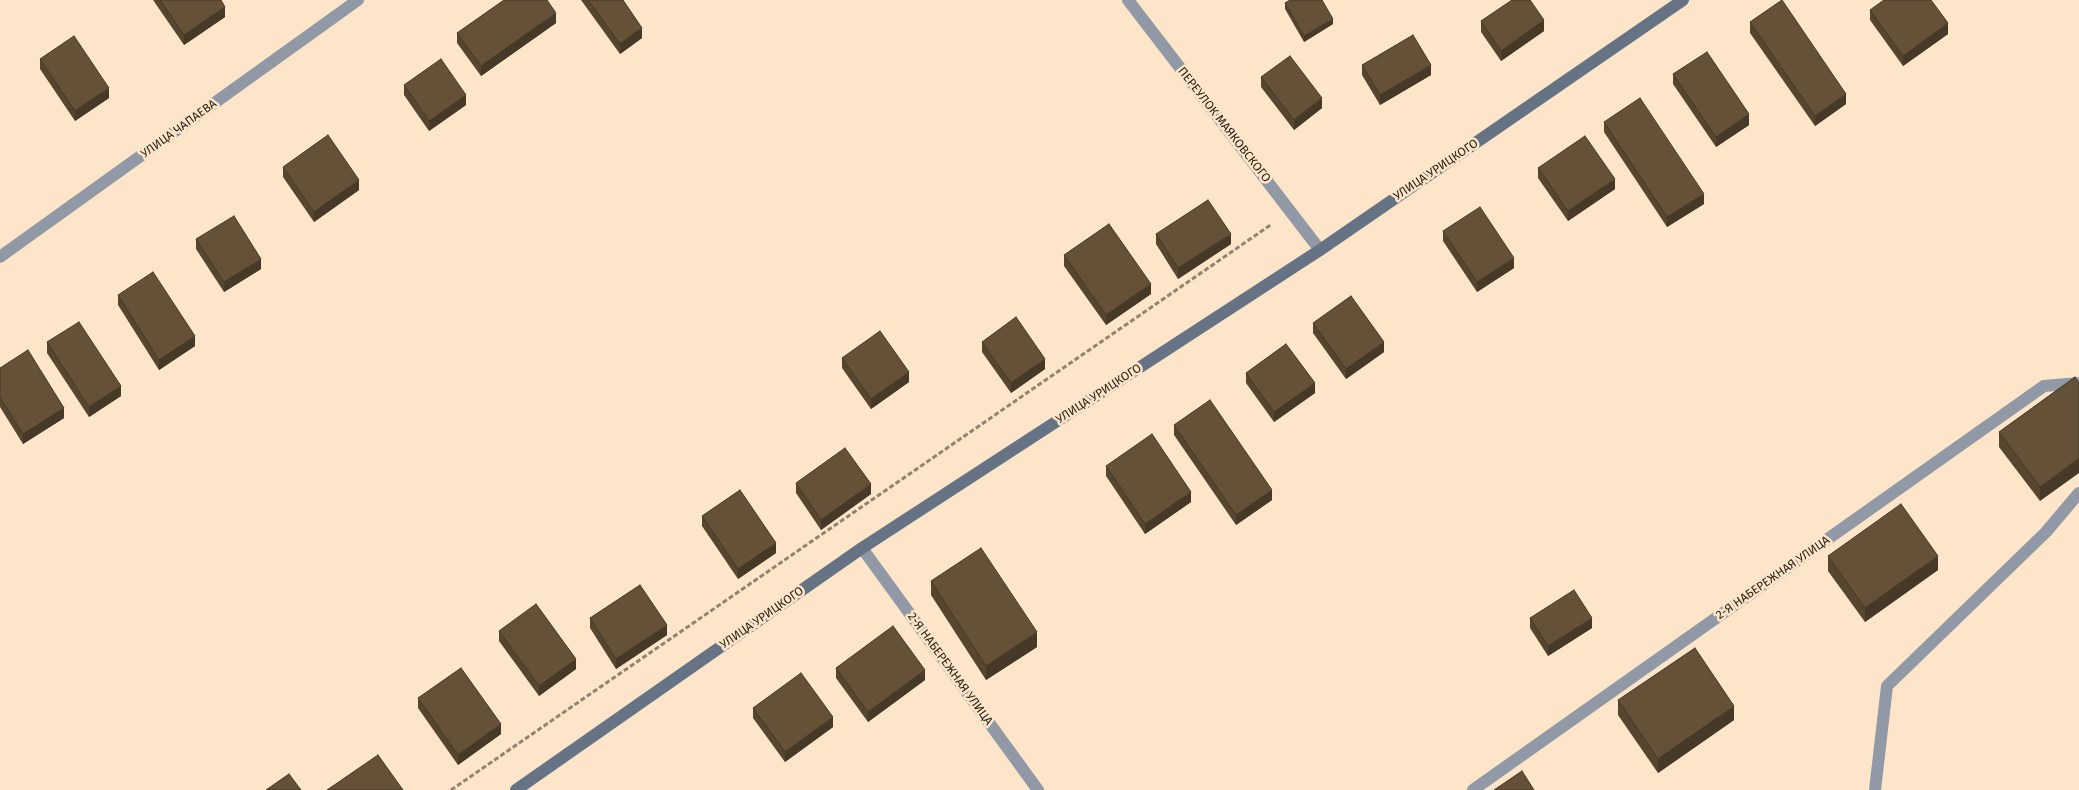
<!DOCTYPE html>
<html>
<head>
<meta charset="utf-8">
<style>
  body { margin:0 }
  canvas { display:block; background:#fce5c9 }
</style>
</head>
<body>
<canvas width="2079" height="790"></canvas>
<script>
const ctx = document.querySelector('canvas').getContext('2d');
ctx.lineJoin = 'round';
const shape = rows => new Path2D(rows.map(r => 'M' + r).join(''));
function stroke(path, color, width, dash) { ctx.strokeStyle = color; ctx.lineWidth = width; ctx.lineCap = dash ? 'butt' : 'round'; ctx.setLineDash(dash || []); ctx.stroke(path); }
function fillPath(path, color) { ctx.fillStyle = color; ctx.fill(path, 'evenodd'); }
function label(font, color, halo, rows, align = 'center') {
  ctx.font = font + ' "Fira Sans",sans-serif'; ctx.lineWidth = 5; ctx.setLineDash([]); ctx.textBaseline = 'middle'; ctx.strokeStyle = halo; ctx.fillStyle = color; for (const [text, x, y, turn = 0] of rows) {
    ctx.save(); ctx.translate(x, y); ctx.rotate((+turn || 0) * Math.PI / 180); ctx.textAlign = isNaN(turn) ? turn : align; if (halo) ctx.strokeText(text, 0, 0); ctx.fillText(text, 0, 0); ctx.restore();
  }
}
const path = shape([
  [451,790,1272,224]
]);
const street = shape([
  [1128,0,1320,250],
  [0,257,358,0],
  [862,548,1038,790],
  [1473,790,2044,386,2079,383],
  [1875,790,1887,686,2046,532,2079,493]
]);
const secondary = shape([
  [516,790,862,548,1320,250,1683,0]
]);
const wall = shape([
  [153,0,221,0,225,17,184,45],
  [581,0,623,0,642,38,620,54],
  [1285,3,1333,24,1304,42,1285,9],
  [1870,10,1948,34,1903,66,1870,20],
  [1481,21,1544,31,1501,61,1481,32],
  [1750,22,1846,104,1815,126,1750,33],
  [556,23,481,76,457,43,457,33],
  [40,59,109,98,75,121,40,69],
  [1362,65,1431,75,1380,105,1362,75],
  [1673,74,1749,125,1716,147,1673,84],
  [1261,77,1322,108,1294,130,1261,87],
  [404,85,466,105,429,131,404,95],
  [1604,122,1704,204,1667,227,1604,132],
  [283,167,359,190,314,222,283,177],
  [1538,168,1615,189,1568,221,1538,178],
  [1443,231,1514,268,1477,292,1443,241],
  [1156,234,1231,244,1178,279,1156,244],
  [196,239,261,269,224,292,196,249],
  [1064,255,1151,294,1106,325,1064,266],
  [118,295,195,346,159,370,118,305],
  [1313,323,1384,352,1346,379,1313,333],
  [47,342,121,396,89,417,47,353],
  [982,342,1045,369,1011,393,982,352],
  [842,358,909,382,871,409,842,368],
  [0,368,64,418,23,444,0,407],
  [1246,373,1315,393,1274,422,1246,383],
  [2075,377,2040,501,1999,447,1999,432],
  [1174,425,1272,500,1236,525,1174,435],
  [1106,466,1191,502,1145,534,1106,476],
  [796,483,871,494,821,530,796,493],
  [702,516,776,553,738,579,702,526],
  [1828,556,1938,570,1865,622,1828,571],
  [931,581,1037,647,986,680,931,595],
  [590,618,667,635,616,669,590,628],
  [1530,618,1592,628,1548,656,1530,628],
  [499,631,576,669,539,696,499,641],
  [836,668,925,680,868,722,836,678],
  [418,698,501,734,458,765,418,708],
  [1618,700,1734,720,1658,773,1618,715],
  [753,708,833,727,785,762,753,718]
]);
const shadedWall = shape([
  [225,7,225,17,184,45,184,35],
  [556,13,556,23,481,76,481,66],
  [1333,19,1333,24,1304,42,1304,36],
  [1544,20,1544,31,1501,61,1501,51],
  [1948,23,1948,34,1903,66,1903,56],
  [642,28,642,38,620,54,620,44],
  [1431,65,1431,75,1380,105,1380,95],
  [109,88,109,98,75,121,75,111],
  [1846,94,1846,104,1815,126,1815,116],
  [466,95,466,105,429,131,429,121],
  [1322,98,1322,108,1294,130,1294,120],
  [1749,114,1749,125,1716,147,1716,137],
  [1615,179,1615,189,1568,221,1568,211],
  [359,180,359,190,314,222,314,212],
  [1704,194,1704,204,1667,227,1667,217],
  [1231,234,1231,244,1178,279,1178,268],
  [1514,258,1514,268,1477,292,1477,282],
  [261,259,261,269,224,292,224,282],
  [1151,284,1151,294,1106,325,1106,315],
  [195,336,195,346,159,370,159,360],
  [1384,342,1384,352,1346,379,1346,369],
  [1045,359,1045,369,1011,393,1011,383],
  [909,372,909,382,871,409,871,399],
  [1315,383,1315,393,1274,422,1274,412],
  [121,386,121,396,89,417,89,407],
  [64,408,64,418,23,444,23,434],
  [2079,458,2079,473,2040,501,2040,487],
  [871,484,871,494,821,530,821,520],
  [1272,490,1272,500,1236,525,1236,515],
  [1191,492,1191,502,1145,534,1145,524],
  [776,543,776,553,738,579,738,569],
  [1938,556,1938,570,1865,622,1865,608],
  [1592,618,1592,628,1548,656,1548,646],
  [667,625,667,635,616,669,616,659],
  [1037,632,1037,647,986,680,986,666],
  [576,659,576,669,539,696,539,686],
  [925,670,925,680,868,722,868,712],
  [1734,706,1734,720,1658,773,1658,759],
  [833,717,833,727,785,762,785,752],
  [501,724,501,734,458,765,458,755]
]);
const building = shape([
  [160,0,221,0,225,7,184,35,160,0],
  [504,0,547,0,556,13,481,66,457,33,504,0],
  [588,0,623,0,642,28,620,44,588,0],
  [1290,0,1322,0,1333,19,1304,36,1285,3,1290,0],
  [1512,0,1530,0,1544,20,1501,51,1481,21,1512,0],
  [1782,0,1846,94,1815,116,1750,22,1782,0],
  [1884,0,1931,0,1948,23,1903,56,1870,10,1884,0],
  [1413,35,1431,65,1380,95,1362,65,1413,35],
  [74,36,109,88,75,111,40,59,74,36],
  [1707,52,1749,114,1716,137,1673,74,1707,52],
  [1290,56,1322,98,1294,120,1261,77,1290,56],
  [441,59,466,95,429,121,404,85,441,59],
  [1640,98,1704,194,1667,217,1604,122,1640,98],
  [328,135,359,180,314,212,283,167,328,135],
  [1585,136,1615,179,1568,211,1538,168,1585,136],
  [1208,200,1231,234,1178,268,1156,234,1208,200],
  [1480,207,1514,258,1477,282,1443,231,1480,207],
  [234,216,261,259,224,282,196,239,234,216],
  [1109,224,1151,284,1106,315,1064,255,1109,224],
  [153,272,195,336,159,360,118,295,153,272],
  [1351,296,1384,342,1346,369,1313,323,1351,296],
  [1016,317,1045,359,1011,383,982,342,1016,317],
  [79,322,121,386,89,407,47,342,79,322],
  [880,331,909,372,871,399,842,358,880,331],
  [1286,344,1315,383,1274,412,1246,373,1286,344],
  [28,350,64,408,23,434,0,397,0,368,28,350],
  [2075,377,2079,383,2079,458,2040,487,1999,432,2075,377],
  [1210,400,1272,490,1236,515,1174,425,1210,400],
  [1152,434,1191,492,1145,524,1106,466,1152,434],
  [845,448,871,484,821,520,796,483,845,448],
  [740,490,776,543,738,569,702,516,740,490],
  [1901,504,1938,556,1865,608,1828,556,1901,504],
  [981,548,1037,632,986,666,931,581,981,548],
  [640,585,667,625,616,659,590,618,640,585],
  [1574,590,1592,618,1548,646,1530,618,1574,590],
  [536,604,576,659,539,686,499,631,536,604],
  [893,626,925,670,868,712,836,668,893,626],
  [1695,648,1734,706,1658,759,1618,700,1695,648],
  [461,668,501,724,458,755,418,698,461,668],
  [801,673,833,717,785,752,753,708,801,673],
  [378,755,403,790,327,790,378,755],
  [1522,771,1534,790,1494,790,1522,771],
  [289,774,301,790,266,790,289,774]
]);
const streetNames = [
  ["ПЕРЕУЛОК МАЯКОВСКОГО",1224,125,52],
  ["УЛИЦА ЧАПАЕВА",179,129,-36],
  ["УЛИЦА УРИЦКОГО",1436,170,-34],
  ["УЛИЦА УРИЦКОГО",1099,394,-33],
  ["2-Я НАБЕРЕЖНАЯ УЛИЦА",1773,578,-35],
  ["УЛИЦА УРИЦКОГО",762,618,-35],
  ["2-Я НАБЕРЕЖНАЯ УЛИЦА",950,669,54]
];
stroke(path, '#938370', 3, [5, 2.5]);
stroke(street, '#9099a5', 12);
stroke(secondary, '#667384', 12);
fillPath(wall, '#564630');
fillPath(shadedWall, '#463927');
fillPath(building, '#645138');
stroke(building, '#463927', 1);
label('12px', '#251d13', '#fce5c9', streetNames);
</script>
</body>
</html>
